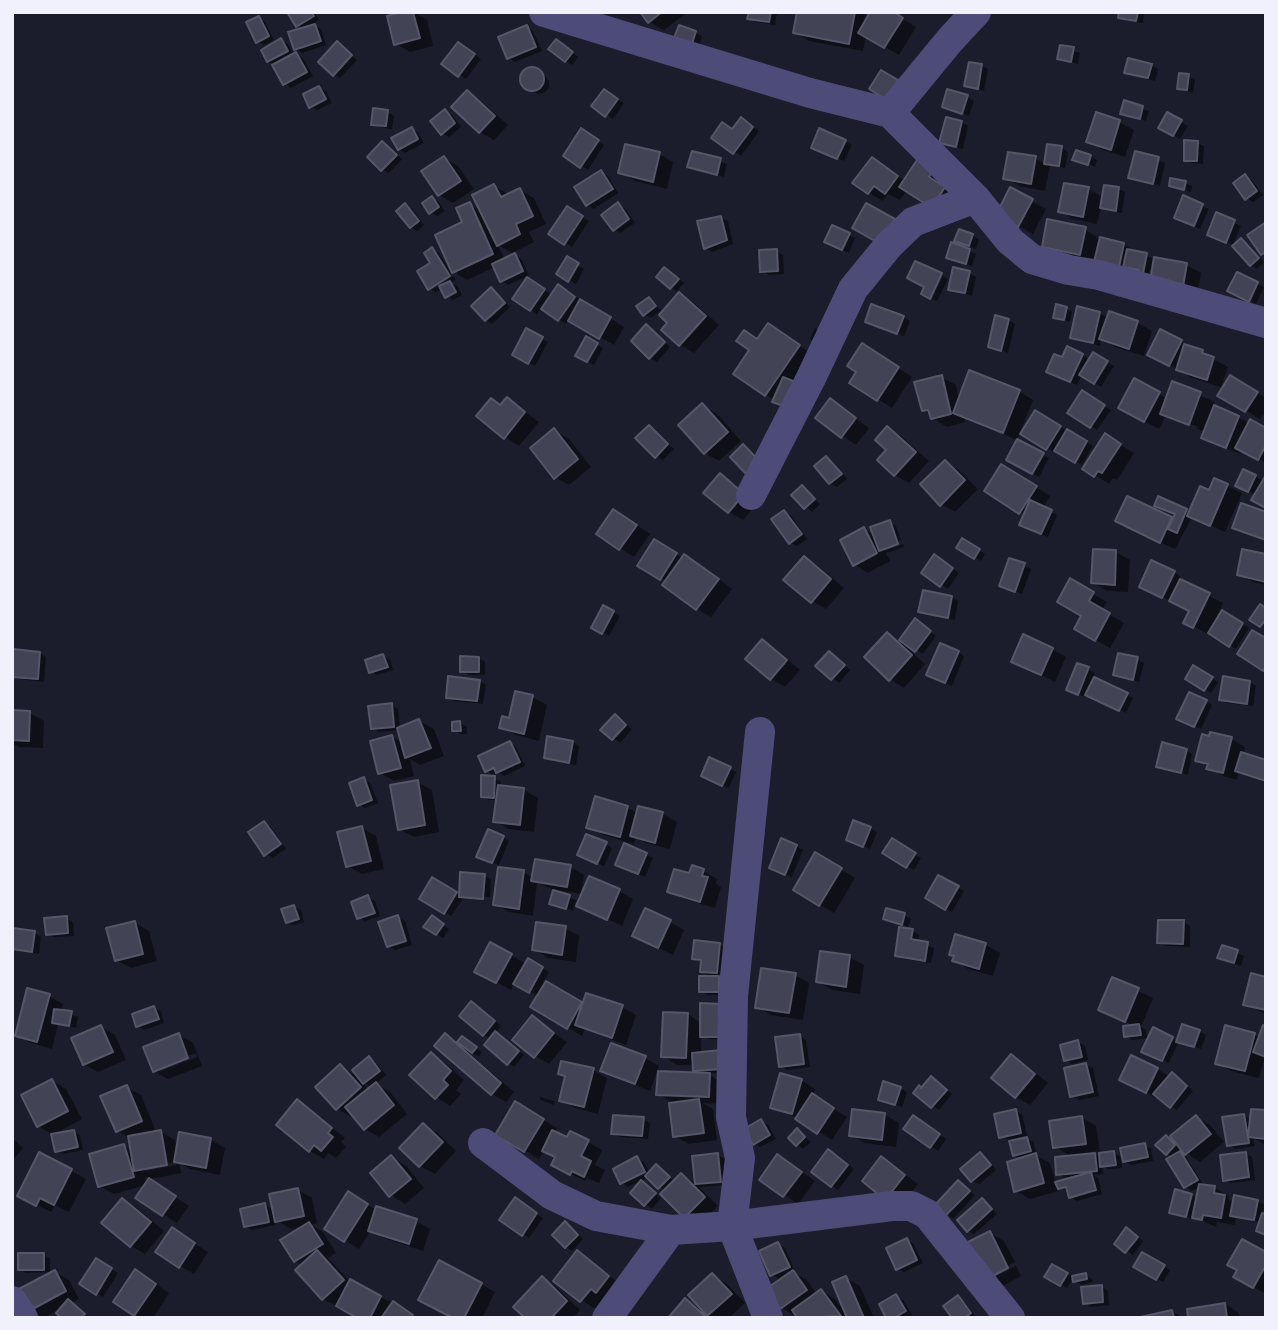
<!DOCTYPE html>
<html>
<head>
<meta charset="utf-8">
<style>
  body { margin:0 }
  #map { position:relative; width:1278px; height:1330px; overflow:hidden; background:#1c1d2c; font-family:Lato,sans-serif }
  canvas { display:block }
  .frame { position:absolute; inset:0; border:14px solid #f0f1fc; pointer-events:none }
</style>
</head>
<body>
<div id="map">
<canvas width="1278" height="1330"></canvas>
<div class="frame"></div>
</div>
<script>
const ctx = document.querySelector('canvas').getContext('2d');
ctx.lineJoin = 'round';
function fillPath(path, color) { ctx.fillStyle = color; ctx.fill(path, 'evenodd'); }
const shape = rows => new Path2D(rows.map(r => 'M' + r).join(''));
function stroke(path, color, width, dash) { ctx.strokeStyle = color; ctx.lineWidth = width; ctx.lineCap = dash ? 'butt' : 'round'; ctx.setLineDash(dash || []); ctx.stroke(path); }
const shadow = shape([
  [289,12,314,12,319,20,312,24,321,29,326,45,302,53,295,49,304,29,297,25],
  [409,12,414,12,427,20,433,46,410,52,396,44],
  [642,12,684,12,685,14,664,30,649,22],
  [750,12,777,12,775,25,756,22,749,18],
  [798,12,860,12,869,17,891,12,916,27,899,55,866,36,863,51,809,41,795,32],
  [1121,12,1144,12,1143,23,1127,21,1120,17],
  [259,18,265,22,274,40,264,45,257,41],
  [527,27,533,31,542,51,515,62,509,58],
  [680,27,702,36,699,46,677,37],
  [281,40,288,44,294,55,296,54,303,58,313,76,291,88,285,84,274,64,268,61],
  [338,44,357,60,340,78,334,74],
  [563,45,578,57,572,65,566,61],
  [1061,47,1080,53,1078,64,1059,58],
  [465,48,481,59,466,79,444,64],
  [1151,65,1158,69,1155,81,1126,72],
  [982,66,988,69,984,91,966,85],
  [531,69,545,75,549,81,549,88,544,93,537,94,523,85,521,79,524,72],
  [1188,76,1195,80,1193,93,1179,88],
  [319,88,326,91,332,103,317,110,310,106],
  [467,93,481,101,508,125,494,140,480,132],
  [611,95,624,103,613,119,594,106],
  [967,97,974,101,969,116,944,106],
  [1125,103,1149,111,1146,121,1122,113],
  [388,112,394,116,392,129,380,127,373,124],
  [445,112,452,115,461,127,449,137,442,133],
  [1168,114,1188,126,1180,139,1160,127],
  [962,122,968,126,963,149,941,142],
  [1119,122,1134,130,1125,157,1103,150,1088,141],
  [748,123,759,131,741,156,713,137,733,131],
  [412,129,418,132,424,143,405,153,399,149],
  [588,135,604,145,588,170,565,155],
  [845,141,852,145,844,161,820,151],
  [383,143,402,159,389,173,382,169],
  [1197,143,1204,146,1203,164,1192,163,1186,160],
  [1062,148,1068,152,1065,168,1050,165,1045,191,1020,186,1005,178,1035,158,1045,164],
  [693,153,727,164,724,177,689,166],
  [1136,153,1165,163,1160,186,1130,177],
  [659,154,673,162,667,189,635,181,620,172],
  [1090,156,1097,160,1095,167,1075,159],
  [444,158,458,166,474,189,453,203,439,195],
  [872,159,905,181,931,170,958,197,947,215,907,190,900,200,888,194,883,201,869,193],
  [601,172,608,176,618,193,594,209,587,205],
  [1245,176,1252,180,1263,195,1253,202,1247,198],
  [1185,183,1192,186,1191,192,1171,186],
  [1065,185,1089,189,1104,198,1119,189,1125,192,1122,213,1109,211,1101,207,1097,224,1074,219,1060,211],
  [494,186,510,195,520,190,534,198,546,224,529,232,534,242,512,253,498,245,505,260,515,255,521,259,529,275,508,285,502,281,495,267,467,280,457,274,457,270,469,204,482,211],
  [1011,190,1046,209,1033,234,998,214],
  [432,198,438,201,445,211,437,216,430,212],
  [1184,198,1209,209,1200,229,1183,221],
  [405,205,412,209,424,225,417,231,411,227],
  [618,205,625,208,635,223,620,233,614,229],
  [568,208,589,221,572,247,551,233],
  [1217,215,1241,226,1233,245,1216,238],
  [721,218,728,221,733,244,712,252,706,248],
  [1085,229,1099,239,1123,244,1130,248,1129,251,1146,255,1155,260,1186,265,1201,273,1197,294,1154,270,1150,269,1147,286,1124,275,1058,254,1044,246],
  [849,235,855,238,849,253,833,245],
  [972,236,979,239,976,249,956,240],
  [1241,240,1248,244,1264,262,1257,269,1251,265],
  [952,244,976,254,972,266,948,257],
  [432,249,439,253,452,274,430,286,430,289,430,288],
  [776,251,783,255,784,274,769,275,762,271],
  [567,259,584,269,576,284,558,273],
  [671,273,684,283,677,291,671,288],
  [969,273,976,277,972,296,950,289],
  [1237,274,1264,287,1256,304,1236,294],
  [453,276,456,280,451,283,457,286,462,295,453,300,446,296,442,289,436,292,432,290],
  [943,276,948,279,937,301,932,299],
  [534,283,552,295,565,290,624,327,614,345,569,319,566,324,541,308,537,314,514,298],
  [491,289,510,307,492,324,486,320],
  [679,294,693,302,719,325,694,353,680,345,670,322],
  [649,299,661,310,651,318,644,314],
  [1066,308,1072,312,1070,322,1055,317],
  [1099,313,1108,318,1110,313,1138,323,1152,331,1144,356,1115,347,1101,338,1100,346,1072,337],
  [903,317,910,321,904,336,873,325],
  [1009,320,1015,324,1008,353,990,346],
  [647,327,670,347,657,362,650,358],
  [815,328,828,334,816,342,810,339],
  [527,330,548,342,535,366,514,355],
  [1161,331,1228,367,1221,387,1192,378,1162,360],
  [782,334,813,355,795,410,766,395,735,374,758,340],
  [586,338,603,348,594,365,577,355],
  [877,354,912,377,892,408,851,382,858,371],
  [1094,354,1114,366,1101,387,1082,375,1077,385,1055,375,1063,360,1082,355,1090,360],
  [941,377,956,385,959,400,1019,391,1033,400,1017,440,964,417,965,422,947,427,933,418,923,410],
  [1231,377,1266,398,1266,417,1263,415,1260,419,1220,395],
  [1134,381,1168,399,1173,384,1215,402,1213,407,1266,430,1266,463,1242,450,1241,454,1217,445,1203,437,1205,432,1197,429,1198,427,1175,418,1175,421,1166,415,1159,429,1134,416],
  [1089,396,1111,410,1097,430,1070,412],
  [507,399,539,422,519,446,505,437,491,400,502,406],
  [831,401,869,428,856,445,817,418],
  [702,405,717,414,741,441,719,461,705,453],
  [1035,412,1093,446,1082,465,1063,454,1061,456,1023,433],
  [649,427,674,449,663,460,656,456],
  [887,428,901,436,929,461,909,483,895,475,879,460,889,450],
  [555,431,569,439,591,467,569,485,555,477],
  [1018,441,1049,458,1039,477,1008,459],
  [1119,444,1134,453,1117,480,1113,478,1109,484,1084,468],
  [827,458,833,462,847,479,837,487,830,483],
  [945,462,959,470,978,489,955,512,941,504],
  [1244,471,1264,481,1256,495,1244,489],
  [1016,474,1050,496,1043,508,1057,515,1048,537,1028,528,1025,515,986,491],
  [720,476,734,484,757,503,743,520,729,512],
  [1215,480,1242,493,1225,532,1192,517,1175,549,1131,529,1127,498,1174,520,1176,514,1159,499,1190,513,1210,492],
  [802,487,820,504,812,512,794,495],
  [784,512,791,515,807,539,797,546,790,543],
  [1266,514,1266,541,1234,527],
  [628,519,650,534,634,557,598,534],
  [889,522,896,526,901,540,884,547,884,551,903,544,904,547,886,553,890,561,868,573,854,564,864,529,875,536],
  [962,540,985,554,981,561,958,548],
  [654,541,683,558,685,556,699,564,732,589,711,617,697,609,666,581,640,565],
  [1116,552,1130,560,1128,592,1107,591,1093,582],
  [1266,556,1266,585,1253,582,1239,574],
  [804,558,818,566,844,588,826,609,812,601],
  [941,560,959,573,948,589,923,572],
  [1010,560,1031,569,1022,594,1001,586],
  [1174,572,1180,576,1178,580,1223,603,1216,618,1219,619,1223,612,1249,628,1236,649,1209,632,1208,634,1185,622,1191,611,1148,590],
  [1071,581,1107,602,1102,610,1124,623,1110,648,1076,629,1083,615],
  [924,592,952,597,958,601,955,620,927,614,920,611],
  [604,607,620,616,609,636,593,627],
  [915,621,936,636,923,654,906,643,904,645,925,664,904,688,890,679,887,634,900,642],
  [763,642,777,650,800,670,785,687,771,679],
  [1052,649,1066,657,1055,682,1013,661],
  [958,652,964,656,952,686,935,678],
  [40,653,46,657,44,682,19,679,12,676],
  [829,653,850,670,839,683,818,666],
  [383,656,390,660,393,670,377,675,370,671],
  [479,658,485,662,485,675,469,675,462,671],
  [1137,659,1144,663,1139,682,1115,674],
  [1194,667,1218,682,1211,693,1187,678],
  [1088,669,1095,673,1093,678,1133,698,1126,713,1087,693,1085,697,1075,693],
  [479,681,486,685,483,704,454,701,448,697],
  [1250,682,1256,686,1253,706,1227,703,1221,699],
  [532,697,547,705,539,741,516,735,501,727],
  [1206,702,1212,705,1201,729,1185,722],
  [391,705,398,709,400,728,419,721,434,729,444,756,420,765,410,759,414,776,394,781,380,773,392,737,403,743,399,730,379,732,372,728],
  [12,712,30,713,44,721,43,748,19,747,12,743],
  [615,716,632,729,620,743,603,730],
  [460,723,467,727,467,734,461,734,454,730],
  [549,738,573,742,579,746,576,765,552,761,546,758],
  [1231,739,1245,747,1243,754,1266,762,1266,783,1239,771,1237,780,1223,776,1197,760],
  [510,743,516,747,525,766,504,776,498,772,492,774,486,770],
  [1186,750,1192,754,1188,775,1158,766],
  [730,769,736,772,729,788,709,779],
  [494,778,501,782,501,787,524,790,538,798,534,832,509,829,495,821,497,800,489,800,483,796],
  [364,779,370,783,378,803,365,808,358,804],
  [417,782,432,790,439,832,414,837,399,829],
  [596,799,628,808,638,813,639,808,663,814,677,822,670,849,646,843,636,838,634,844,603,835,588,827],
  [264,823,271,827,286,849,272,858,266,854],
  [362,828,376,836,384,869,362,874,348,866],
  [870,828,877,832,870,849,855,843],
  [503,837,509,841,499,865,485,860],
  [892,841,921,858,914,870,885,853],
  [606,844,612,848,604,866,586,858],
  [796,846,803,850,792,877,777,871],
  [646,854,653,858,645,877,624,868],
  [816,854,855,878,834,913,795,890],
  [570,867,584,875,581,894,557,890,556,893,576,900,573,911,551,903,555,890,537,883,533,916,509,912,495,904,523,872,533,878],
  [703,871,717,879,716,884,721,887,715,908,684,899,670,891,691,875],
  [484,875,491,879,490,897,465,896,451,916,421,898,433,879,461,896],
  [958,887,964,891,952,912,927,897],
  [619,891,633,899,622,926,579,905],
  [368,897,375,901,380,916,365,921,359,918],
  [294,907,301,910,304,922,294,925,287,922],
  [904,915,911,919,908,927,885,918],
  [398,917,405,921,412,945,395,950,388,946],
  [66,918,73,922,74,936,54,937,48,934],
  [438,921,449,929,443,938,425,926],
  [134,922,149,931,157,961,131,968,117,960],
  [670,922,684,930,673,955,648,943],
  [1184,922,1190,926,1190,947,1166,946,1159,942],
  [565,928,579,936,576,962,548,958,534,949],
  [14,930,35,933,41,937,39,954,12,948],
  [913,931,919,935,918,942,934,948,931,963,903,959,897,955],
  [956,936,986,945,1000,953,993,976,968,969,954,960],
  [720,945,726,948,724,976,715,975,725,981,726,995,707,995,701,991,713,978,702,971,702,962,694,958],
  [1223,947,1244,956,1241,966,1226,961],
  [511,955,526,964,528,960,549,972,543,982,584,1005,622,1007,636,1015,626,1045,585,1029,582,1036,532,1007,538,996,514,983,511,990,491,979],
  [849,957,864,965,860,994,832,990,817,981],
  [795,975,809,983,803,1020,771,1015,757,1007],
  [1266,978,1266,1014,1245,1004],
  [1113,979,1153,998,1141,1027,1146,1030,1147,1038,1132,1040,1126,1036,1135,1026,1100,1010],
  [49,996,63,1004,61,1011,78,1017,76,1028,58,1024,52,1049,31,1043,17,1035],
  [472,1003,501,1026,495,1033,524,1055,514,1067,508,1063,491,1039,484,1035],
  [154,1008,161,1011,164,1023,144,1030,138,1026],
  [688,1014,725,1040,708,1039,701,1035,701,1054,728,1072,707,1074,724,1083,723,1104,703,1103,713,1109,717,1140,689,1144,675,1136,675,1104,658,1094,702,1075,695,1070,694,1065,677,1065,663,1056],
  [532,1017,567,1042,549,1064,535,1056],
  [101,1027,115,1035,126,1060,98,1072,84,1064],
  [1154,1029,1178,1042,1199,1031,1206,1035,1201,1049,1179,1041,1169,1063,1148,1053],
  [1254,1034,1260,1038,1265,1056,1259,1078,1231,1071,1217,1063],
  [179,1035,193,1043,202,1066,168,1079,154,1071],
  [196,1053,197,1057,161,1071,161,1067],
  [445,1036,458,1043,462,1038,482,1052,479,1056,467,1051,514,1092,506,1102,492,1094,436,1046],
  [800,1036,806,1040,810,1067,787,1070,781,1066],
  [1078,1042,1085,1046,1088,1060,1072,1064,1066,1060],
  [431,1055,445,1063,464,1080,456,1090,461,1094,450,1106,436,1097],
  [1011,1056,1025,1064,1048,1083,1030,1105,1016,1097,993,1078],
  [369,1058,375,1062,386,1075,375,1084,390,1092,407,1114,379,1137,365,1129,354,1115,352,1117,337,1109,318,1087,341,1067,360,1078],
  [362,1082,372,1087,369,1090],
  [645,1058,659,1066,650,1091,617,1078,602,1070],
  [1086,1065,1093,1068,1099,1096,1079,1100,1072,1096],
  [1157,1069,1170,1077,1179,1078,1193,1091,1177,1110,1136,1087],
  [593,1070,607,1078,598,1114,575,1108,561,1100,566,1077,560,1073],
  [801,1080,815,1089,813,1096,847,1117,832,1140,797,1118,772,1107],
  [52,1081,66,1089,82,1119,53,1135,38,1126],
  [938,1082,952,1094,939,1110,915,1092],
  [126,1087,141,1095,155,1129,148,1134,161,1132,175,1140,177,1151,181,1135,211,1140,225,1148,220,1175,190,1169,179,1163,181,1173,150,1179,145,1176,147,1184,163,1189,189,1206,177,1223,138,1198,146,1185,114,1194,99,1186,124,1146,132,1151,130,1138,117,1131],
  [176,1162,176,1165,146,1171,146,1167],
  [900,1088,907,1092,902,1107,880,1099],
  [540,1097,555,1101,554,1105,540,1100],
  [297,1101,311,1110,345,1138,341,1142,346,1147,336,1158,328,1153,324,1159,310,1151],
  [515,1103,557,1128,555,1133,568,1139,588,1142,602,1150,595,1165,605,1170,599,1183,587,1178,585,1181,568,1173,557,1157,544,1150,539,1159,497,1134],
  [854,1111,885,1115,899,1123,896,1147,865,1143,851,1135],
  [1016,1111,1022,1115,1028,1139,1033,1142,1037,1156,1050,1163,1056,1184,1076,1178,1075,1177,1064,1177,1058,1174,1072,1157,1055,1147,1081,1117,1096,1126,1100,1151,1091,1152,1101,1158,1114,1153,1124,1159,1144,1145,1151,1149,1153,1161,1131,1165,1121,1159,1122,1168,1108,1169,1102,1166,1103,1174,1093,1175,1098,1178,1102,1194,1077,1201,1070,1197,1068,1191,1057,1187,1058,1191,1030,1199,1016,1191,1022,1159,1014,1155,1010,1140,1001,1137],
  [1266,1112,1266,1145,1253,1138,1255,1146,1235,1149,1229,1145,1244,1116,1252,1120],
  [1196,1117,1210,1125,1224,1142,1200,1162,1186,1153,1182,1148,1178,1152,1186,1157,1203,1184,1192,1191,1186,1187,1173,1157,1167,1154,1166,1137,1179,1145],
  [643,1119,650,1123,648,1139,620,1137,613,1133],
  [761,1121,768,1125,776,1139,760,1147,754,1143],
  [920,1121,946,1139,938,1151,906,1129],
  [423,1125,438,1133,456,1151,435,1174,420,1166,402,1148],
  [798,1130,811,1142,803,1149,790,1138],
  [74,1132,80,1135,83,1150,63,1154,56,1150],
  [12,1138,23,1148,12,1161],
  [1246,1153,1252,1157,1255,1180,1231,1183,1225,1180],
  [40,1154,86,1179,69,1212,55,1205,51,1212,33,1203],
  [980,1154,986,1158,996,1170,979,1184,972,1181],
  [718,1155,725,1159,727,1185,699,1187,718,1206,699,1224,685,1216,665,1191,648,1177,628,1187,622,1183,637,1158,644,1162,650,1174,656,1166,675,1182,681,1175,697,1184,694,1157],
  [835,1155,854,1169,838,1190,813,1172],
  [392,1157,406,1166,424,1188,405,1204,391,1195],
  [882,1158,918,1184,900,1207,886,1198],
  [792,1165,815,1181,798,1204,761,1179],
  [642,1182,661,1198,652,1209,632,1193],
  [959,1182,975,1195,953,1219,937,1206],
  [1215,1188,1229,1196,1228,1199,1235,1203,1258,1201,1264,1205,1261,1222,1236,1217,1235,1225,1217,1222,1216,1227,1194,1217,1193,1219,1171,1212,1192,1195,1198,1199],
  [298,1190,312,1198,317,1223,311,1225,323,1232,336,1253,328,1258,351,1282,400,1307,415,1318,360,1318,323,1299,303,1265,295,1261,304,1226,291,1229,274,1219,275,1225,252,1230,245,1226,265,1205,275,1210],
  [349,1194,376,1210,416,1221,430,1229,423,1251,384,1238,371,1230,359,1249,345,1240],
  [122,1200,137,1208,164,1231,145,1254,131,1246,104,1223],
  [982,1200,997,1214,974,1234,968,1231],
  [522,1203,543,1218,529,1238,523,1234],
  [565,1224,583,1239,572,1251,566,1247],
  [990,1233,1004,1241,1015,1262,990,1275,990,1279,1016,1266,1021,1276,999,1288,984,1280],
  [1133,1233,1143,1241,1133,1255,1116,1243],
  [186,1238,208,1252,194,1274,180,1266],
  [907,1240,913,1243,923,1263,904,1272,898,1269],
  [778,1244,785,1248,795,1271,793,1272,807,1280,817,1295,822,1291,836,1300,844,1311,846,1278,860,1286,874,1318,800,1318,797,1314,795,1316,781,1307,781,1280,772,1275],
  [577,1253,622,1285,595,1309,555,1281],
  [1143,1254,1170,1270,1163,1282,1135,1266],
  [1266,1254,1266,1294,1235,1277],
  [44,1255,50,1258,50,1272,26,1273,19,1269],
  [96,1260,118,1273,103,1297,81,1284],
  [1053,1266,1074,1277,1067,1288,1047,1276],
  [55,1272,69,1280,79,1299,71,1303,89,1318,63,1318,56,1311,44,1318,30,1310],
  [712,1275,726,1283,745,1303,729,1318,670,1318,686,1301,704,1311],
  [1085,1275,1092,1279,1093,1282,1082,1285,1075,1281],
  [542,1279,556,1287,580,1310,573,1318,527,1318],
  [150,1280,169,1293,153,1318,141,1318,115,1301],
  [481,1284,495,1292,482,1318,455,1318],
  [1102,1287,1108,1291,1109,1305,1091,1307,1085,1303],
  [896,1296,903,1300,912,1315,907,1318,888,1318],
  [958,1297,964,1301,976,1317,954,1318],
  [1225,1304,1239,1313,1240,1318,1190,1318],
  [1172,1311,1183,1318,1144,1318]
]);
const building = shape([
  [287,12,311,12,314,16,296,27,287,12],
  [402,12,413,12,420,38,394,45,387,16,402,12],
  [640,12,662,12,648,23,640,12],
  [749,12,771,12,769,22,747,19,749,12],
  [797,12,855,12,849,44,793,33,797,12],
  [870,12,894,12,903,18,884,48,858,33,870,12],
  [1119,12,1138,12,1136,21,1118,18,1119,12],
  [259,16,269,36,256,43,246,22,259,16],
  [315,24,321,41,294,50,288,32,315,24],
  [527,25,536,47,507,59,498,37,527,25],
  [679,25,696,31,692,44,674,38,679,25],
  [281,38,288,51,267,62,261,50,281,38],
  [556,39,573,52,565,62,548,49,556,39],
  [337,41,352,55,333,76,318,62,337,41],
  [458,42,475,54,458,77,441,64,458,42],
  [1060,45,1074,47,1071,62,1057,59,1060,45],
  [296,52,307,72,283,85,272,65,296,52],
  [1128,58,1152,64,1148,78,1124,73,1128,58],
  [969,62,982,64,978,89,964,86,969,62],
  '520 79a12 12 0 1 1 24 0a12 12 0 1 1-24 0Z',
  [881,70,898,80,887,100,869,89,881,70],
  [1179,73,1189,74,1187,90,1177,89,1179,73],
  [319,86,326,99,309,108,303,94,319,86],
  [604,89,618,99,605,117,591,106,604,89],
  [947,89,968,95,962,114,942,107,947,89],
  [467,90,495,116,479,133,451,107,467,90],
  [1124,100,1143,106,1140,119,1120,114,1124,100],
  [373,108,388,110,386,126,371,125,373,108],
  [445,109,455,123,441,135,430,121,445,109],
  [1096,112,1120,120,1111,150,1086,142,1096,112],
  [1167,112,1182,120,1173,136,1158,128,1167,112],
  [741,117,753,127,733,154,711,138,722,122,732,129,741,117],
  [946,117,962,121,956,147,939,143,946,117],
  [412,127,418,139,398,150,391,138,412,127],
  [581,128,599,140,580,168,563,156,581,128],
  [819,128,846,140,837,159,811,148,819,128],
  [1184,140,1198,141,1197,161,1184,161,1184,140],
  [382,141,397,155,381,171,367,157,382,141],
  [625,144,660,152,653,182,618,173,625,144],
  [1047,144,1062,146,1059,166,1044,164,1047,144],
  [1076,150,1091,155,1088,165,1072,160,1076,150],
  [692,151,721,158,717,175,687,167,692,151],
  [1135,151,1159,157,1153,184,1128,178,1135,151],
  [1008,152,1036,156,1031,184,1003,179,1008,152],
  [444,156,461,181,438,196,421,171,444,156],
  [872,157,898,176,885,194,874,186,868,194,852,183,872,157],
  [917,160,933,170,929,177,945,187,932,208,899,187,917,160],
  [601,170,613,189,586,206,574,187,601,170],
  [1245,174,1257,191,1245,200,1233,183,1245,174],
  [1170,178,1186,181,1184,190,1169,186,1170,178],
  [1064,183,1089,187,1083,217,1058,212,1064,183],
  [494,184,501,197,520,188,533,216,516,224,520,234,497,246,472,195,494,184],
  [1104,185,1119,187,1116,211,1100,208,1104,185],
  [1010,187,1033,199,1018,227,996,215,1010,187],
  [1183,195,1203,204,1194,226,1174,218,1183,195],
  [432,196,439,207,429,214,422,203,432,196],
  [470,202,493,254,452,273,435,235,462,222,456,208,470,202],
  [618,202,629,219,613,231,601,215,618,202],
  [405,203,419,221,410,228,396,211,405,203],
  [866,203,895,219,880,244,852,228,866,203],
  [567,206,583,216,564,245,548,234,567,206],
  [1216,212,1235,220,1226,243,1207,235,1216,212],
  [721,216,727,240,704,249,697,221,721,216],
  [1047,219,1086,227,1080,255,1042,247,1047,219],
  [1266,222,1266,252,1261,255,1247,235,1266,222],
  [832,225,850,233,842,250,824,242,832,225],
  [959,229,973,234,969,246,954,241,959,229],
  [1100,237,1124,243,1118,272,1093,266,1100,237],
  [1241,238,1259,258,1250,266,1232,246,1241,238],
  [951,242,970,249,966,264,946,258,951,242],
  [432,247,450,276,428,290,417,271,430,263,424,253,432,247],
  [777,249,778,271,760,272,759,250,777,249],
  [1127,249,1147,253,1141,284,1136,283,1139,270,1123,267,1127,249],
  [515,253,523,271,500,282,492,264,515,253],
  [567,256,579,263,568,282,556,274,567,256],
  [1154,257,1187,263,1183,287,1150,281,1154,257],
  [915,261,942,273,930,299,921,294,924,287,907,278,915,261],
  [664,267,679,279,670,289,656,277,664,267],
  [953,267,970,271,965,293,948,290,953,267],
  [1237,272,1258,282,1249,302,1227,291,1237,272],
  [527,277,545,289,530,311,512,299,527,277],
  [450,281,456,292,445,298,439,286,450,281],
  [558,284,575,297,558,321,541,309,558,284],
  [491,287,505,303,485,321,471,306,491,287],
  [679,292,706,316,679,346,661,330,667,323,659,315,679,292],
  [649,297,656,306,643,316,636,306,649,297],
  [580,299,611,317,599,339,568,321,580,299],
  [871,304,904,316,897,334,865,322,871,304],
  [1056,304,1067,307,1064,320,1053,318,1056,304],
  [1077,306,1100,312,1093,343,1070,338,1077,306],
  [1109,311,1138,321,1129,349,1099,339,1109,311],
  [995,315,1009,319,1001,351,988,347,995,315],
  [768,323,800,345,765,396,733,374,749,350,736,341,744,330,757,339,768,323],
  [646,324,665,342,649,359,631,341,646,324],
  [526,328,543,337,528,364,512,355,526,328],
  [1160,329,1182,340,1169,366,1147,355,1160,329],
  [586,336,598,343,587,362,575,356,586,336],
  [862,343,899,367,877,401,849,383,856,372,847,366,862,343],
  [1184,344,1203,350,1202,353,1214,357,1207,380,1176,370,1184,344],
  [1067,346,1083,354,1070,382,1046,372,1054,354,1062,357,1067,346],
  [1093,352,1108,361,1094,384,1079,375,1093,352],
  [969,370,1020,390,1003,433,953,413,969,370],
  [942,375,951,414,931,419,928,410,922,411,914,382,942,375],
  [1230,375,1258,392,1245,412,1217,396,1230,375],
  [783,377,798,383,789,408,772,402,783,377],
  [1134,378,1160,392,1144,422,1118,408,1134,378],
  [1172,381,1201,392,1189,425,1160,414,1172,381],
  [1082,390,1105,405,1090,428,1067,413,1082,390],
  [507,397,525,412,504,439,476,416,491,398,500,405,507,397],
  [830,398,856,418,841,438,815,418,830,398],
  [702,403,728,432,704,454,678,425,702,403],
  [1214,405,1239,416,1226,448,1201,438,1214,405],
  [1035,410,1061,426,1046,450,1020,434,1035,410],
  [1250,419,1266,428,1266,445,1258,460,1235,448,1250,419],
  [649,425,668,444,655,458,635,438,649,425],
  [887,426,916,452,894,476,877,460,886,450,875,440,887,426],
  [554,428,578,459,554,479,530,448,554,428],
  [1067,429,1087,441,1075,463,1054,451,1067,429],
  [1105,433,1121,444,1102,473,1098,471,1094,477,1082,469,1105,433],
  [1017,439,1044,453,1032,474,1006,460,1017,439],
  [743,444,760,462,746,474,730,457,743,444],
  [826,456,842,474,829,484,814,466,826,456],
  [945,460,965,480,940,506,920,484,945,460],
  [1001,464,1037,486,1019,514,984,491,1001,464],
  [1243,469,1256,475,1248,492,1235,486,1243,469],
  [720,473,744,494,728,513,703,493,720,473],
  [1266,475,1266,508,1251,500,1266,475],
  [1214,478,1228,484,1210,526,1187,516,1200,486,1209,490,1214,478],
  [802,485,815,499,804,509,791,495,802,485],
  [1127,496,1172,517,1160,543,1115,521,1127,496],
  [1158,496,1187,509,1177,533,1168,529,1175,514,1154,506,1158,496],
  [1030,500,1052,510,1041,534,1019,525,1030,500],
  [1241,503,1266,512,1266,540,1232,528,1241,503],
  [613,509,637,525,619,550,596,534,613,509],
  [784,510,802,534,789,544,771,519,784,510],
  [890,520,898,544,879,551,870,527,890,520],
  [864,527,877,553,853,566,840,540,864,527],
  [962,538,980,549,974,559,956,548,962,538],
  [654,539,677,553,660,580,637,566,654,539],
  [1093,549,1116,550,1115,585,1091,583,1093,549],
  [1242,549,1266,554,1266,582,1237,575,1242,549],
  [684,554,719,579,696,610,662,585,684,554],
  [934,554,953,568,940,587,921,573,934,554],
  [804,556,831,579,811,603,783,580,804,556],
  [1009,558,1025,563,1015,592,999,586,1009,558],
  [1151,560,1175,571,1162,598,1139,587,1151,560],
  [1070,578,1094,592,1089,601,1110,613,1095,641,1074,629,1081,616,1057,602,1070,578],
  [1180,579,1210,593,1193,628,1183,623,1189,611,1169,601,1180,579],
  [923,590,952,596,948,618,918,612,923,590],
  [1260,604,1266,608,1266,619,1260,627,1249,620,1260,604],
  [603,605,614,611,602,634,591,628,603,605],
  [1222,610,1243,623,1229,647,1208,633,1222,610],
  [915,618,931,631,915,652,899,640,915,618],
  [1252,630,1266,638,1266,666,1263,671,1237,654,1252,630],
  [887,632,912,655,889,681,864,657,887,632],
  [1023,634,1053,648,1041,675,1011,662,1023,634],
  [762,639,787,660,770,680,745,659,762,639],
  [940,643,959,651,945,683,926,675,940,643],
  [13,649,40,652,38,679,12,677,13,649],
  [829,651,845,665,831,680,815,666,829,651],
  [1118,653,1138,657,1133,680,1113,675,1118,653],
  [383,654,388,667,369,673,365,660,383,654],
  [460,656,479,657,479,672,460,672,460,656],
  [1077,663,1089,667,1078,695,1066,690,1077,663],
  [1193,665,1213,677,1204,691,1185,679,1193,665],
  [448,676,480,680,477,701,446,698,448,676],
  [1223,676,1250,681,1247,704,1219,700,1223,676],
  [1094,677,1128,693,1119,711,1085,695,1094,677],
  [515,691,533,695,524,734,499,728,502,716,509,718,515,691],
  [1189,692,1207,700,1194,727,1176,719,1189,692],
  [392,703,394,727,371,729,368,706,392,703],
  [12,710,30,711,29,741,12,740,12,710],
  [615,714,626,725,612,740,600,730,615,714],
  [419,719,431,748,405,758,397,728,419,719],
  [460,721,461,731,452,731,452,722,460,721],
  [1210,732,1232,737,1223,773,1206,769,1208,764,1195,761,1202,734,1209,736,1210,732],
  [392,735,401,768,378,774,370,741,392,735],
  [547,736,573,741,569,763,544,758,547,736],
  [510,741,520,762,496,773,494,768,485,772,478,756,510,741],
  [1162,742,1187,749,1181,773,1156,767,1162,742],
  [1241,752,1266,760,1266,781,1235,771,1241,752],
  [709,757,731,767,722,786,701,776,709,757],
  [481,775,495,776,494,798,481,797,481,775],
  [364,777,372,800,357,806,349,783,364,777],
  [418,780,425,825,398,830,390,785,418,780],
  [498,785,524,788,520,825,493,822,498,785],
  [595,796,628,806,620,837,586,828,595,796],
  [638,806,663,812,655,843,630,836,638,806],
  [853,820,871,827,863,847,846,840,853,820],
  [264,821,281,844,264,856,248,832,264,821],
  [362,826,371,861,346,867,337,832,362,826],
  [488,829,504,836,492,863,476,857,488,829],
  [586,834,607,842,597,864,577,855,586,834],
  [781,838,797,845,785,875,769,868,781,838],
  [892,838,916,853,906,868,882,853,892,838],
  [624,843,647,853,638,874,615,865,624,843],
  [815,852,842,868,819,906,793,890,815,852],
  [535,859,571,865,567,887,531,881,535,859],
  [692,865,704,869,702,876,708,877,700,902,667,892,674,869,689,873,692,865],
  [498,867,524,870,519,909,493,905,498,867],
  [460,872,485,874,483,899,459,897,460,872],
  [938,875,959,886,945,910,925,898,938,875],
  [589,876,620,889,607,920,576,906,589,876],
  [432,877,457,892,444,914,419,899,432,877],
  [553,890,570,895,566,909,549,904,553,890],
  [368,895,375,913,357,919,351,902,368,895],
  [294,905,299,919,286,923,281,909,294,905],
  [645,908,671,920,658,948,632,936,645,908],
  [886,908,905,913,902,925,883,919,886,908],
  [398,915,406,941,387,947,378,922,398,915],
  [432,915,444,924,436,935,423,927,432,915],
  [67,916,68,933,46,935,44,918,67,916],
  [1158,920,1184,920,1183,944,1157,943,1158,920],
  [135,921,143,954,115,961,106,928,135,921],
  [536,922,566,926,562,955,532,950,536,922],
  [899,927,913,929,911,939,928,942,925,961,895,956,899,927],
  [13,928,35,931,32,952,12,949,13,928],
  [955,934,986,943,979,969,952,961,954,956,949,955,955,934],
  [694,940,720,943,717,973,700,972,701,960,692,959,694,940],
  [490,942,512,954,496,983,474,972,490,942],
  [1222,945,1238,950,1234,963,1217,958,1222,945],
  [820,951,850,955,846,987,816,982,820,951],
  [528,958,543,967,529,993,513,984,528,958],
  [761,968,796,973,789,1013,755,1008,761,968],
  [1251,973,1266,977,1266,1010,1243,1005,1251,973],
  [699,976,719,976,719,992,699,992,699,976],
  [1112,977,1139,988,1125,1022,1098,1010,1112,977],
  [546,981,582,1002,567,1029,530,1007,546,981],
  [27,988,50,994,37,1042,15,1036,27,988],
  [586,993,623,1005,612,1038,575,1025,586,993],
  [471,1001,495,1021,483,1036,459,1016,471,1001],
  [700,1003,720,1004,719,1037,700,1037,700,1003],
  [154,1006,159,1019,136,1027,132,1014,154,1006],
  [54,1009,72,1011,69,1026,52,1023,54,1009],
  [663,1012,688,1013,686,1058,661,1057,663,1012],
  [532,1015,554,1033,534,1058,512,1040,532,1015],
  [1139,1024,1141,1035,1124,1037,1123,1026,1139,1024],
  [1182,1024,1200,1030,1194,1047,1176,1042,1182,1024],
  [101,1025,113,1052,83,1065,71,1038,101,1025],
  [1225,1025,1255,1033,1245,1071,1215,1064,1225,1025],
  [1263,1025,1266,1026,1266,1057,1253,1052,1263,1025],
  [1153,1027,1173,1037,1162,1061,1141,1052,1153,1027],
  [495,1031,519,1051,507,1065,484,1045,495,1031],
  [179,1033,188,1058,153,1072,143,1047,179,1033],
  [445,1033,501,1083,491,1095,434,1046,445,1033],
  [800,1034,804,1064,779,1067,775,1037,800,1034],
  [462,1036,477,1047,472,1053,457,1042,462,1036],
  [1078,1040,1082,1057,1064,1061,1060,1045,1078,1040],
  [611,1043,646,1056,635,1084,600,1071,611,1043],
  [721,1050,722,1069,693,1071,692,1053,721,1050],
  [431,1052,451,1071,443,1080,448,1085,435,1099,409,1075,431,1052],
  [1011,1054,1035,1074,1015,1098,991,1078,1011,1054],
  [1131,1055,1158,1068,1146,1093,1119,1080,1131,1055],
  [369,1056,380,1071,363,1084,352,1070,369,1056],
  [561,1061,594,1068,584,1107,559,1101,565,1076,558,1074,561,1061],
  [1086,1063,1093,1092,1070,1097,1064,1068,1086,1063],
  [340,1064,361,1087,336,1110,315,1087,340,1064],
  [658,1071,710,1073,709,1097,656,1095,658,1071],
  [1172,1072,1187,1086,1170,1108,1153,1094,1172,1072],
  [780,1073,802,1079,792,1114,770,1108,780,1073],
  [931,1076,947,1090,931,1108,913,1093,919,1085,921,1088,931,1076],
  [52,1079,68,1111,37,1127,21,1095,52,1079],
  [883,1081,901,1087,895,1105,878,1100,883,1081],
  [376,1082,394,1105,364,1130,345,1107,376,1082],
  [127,1085,142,1121,116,1132,100,1096,127,1085],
  [812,1093,834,1108,817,1134,795,1119,812,1093],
  [297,1099,332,1128,328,1133,333,1137,321,1151,314,1145,309,1152,276,1125,297,1099],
  [699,1099,704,1133,673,1137,669,1103,699,1099],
  [515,1101,544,1119,524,1152,495,1135,515,1101],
  [852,1109,885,1113,882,1140,849,1136,852,1109],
  [1016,1109,1021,1133,999,1138,994,1114,1016,1109],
  [1251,1109,1266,1110,1266,1139,1248,1137,1251,1109],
  [1244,1114,1249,1143,1227,1146,1222,1117,1244,1114],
  [613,1115,644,1117,642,1136,611,1134,613,1115],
  [913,1115,940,1134,930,1148,903,1129,913,1115],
  [1196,1115,1211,1134,1185,1155,1170,1136,1196,1115],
  [1082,1116,1086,1144,1053,1148,1049,1121,1082,1116],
  [761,1119,770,1135,753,1145,744,1129,761,1119],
  [423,1123,443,1142,419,1167,399,1148,423,1123],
  [797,1128,805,1137,796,1146,788,1138,797,1128],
  [74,1130,78,1147,55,1152,51,1134,74,1130],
  [161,1130,167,1165,134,1171,128,1136,161,1130],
  [552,1130,567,1137,570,1131,589,1140,581,1156,591,1161,584,1177,572,1171,570,1175,551,1165,555,1157,542,1151,552,1130],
  [179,1132,211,1138,206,1168,174,1162,179,1132],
  [1166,1135,1175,1145,1166,1155,1155,1145,1166,1135],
  [1027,1137,1031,1151,1013,1156,1009,1141,1027,1137],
  [1145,1143,1148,1157,1123,1162,1120,1148,1145,1143],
  [124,1144,134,1177,98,1187,89,1154,124,1144],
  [828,1149,848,1165,831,1187,811,1172,828,1149],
  [1114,1151,1116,1165,1100,1167,1099,1153,1114,1151],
  [1180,1151,1198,1180,1184,1188,1166,1159,1180,1151],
  [39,1152,72,1169,54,1205,40,1198,36,1206,17,1196,39,1152],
  [980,1152,991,1165,971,1182,960,1169,980,1152],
  [1246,1152,1249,1177,1223,1181,1220,1155,1246,1152],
  [718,1153,721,1182,695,1184,692,1156,718,1153],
  [1036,1153,1044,1183,1014,1192,1007,1162,1036,1153],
  [1095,1153,1097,1171,1056,1175,1055,1157,1095,1153],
  [777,1154,802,1172,783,1197,759,1180,777,1154],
  [391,1155,411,1179,389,1197,370,1173,391,1155],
  [637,1156,645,1172,620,1184,613,1169,637,1156],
  [881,1156,905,1175,885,1200,862,1181,881,1156],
  [656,1164,670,1177,658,1189,645,1176,656,1164],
  [1091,1172,1096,1190,1069,1198,1066,1187,1058,1189,1055,1182,1091,1172],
  [681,1173,705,1197,684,1218,660,1194,681,1173],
  [149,1178,176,1196,162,1216,135,1198,149,1178],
  [641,1180,656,1193,644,1206,630,1193,641,1180],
  [958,1180,970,1191,945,1216,934,1206,958,1180],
  [1199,1184,1215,1186,1214,1193,1225,1195,1221,1218,1203,1215,1202,1220,1192,1218,1199,1184],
  [298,1188,304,1216,275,1222,269,1194,298,1188],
  [1175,1189,1192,1194,1186,1217,1169,1213,1175,1189],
  [348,1191,368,1204,344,1242,324,1229,348,1191],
  [1234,1195,1258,1200,1254,1220,1230,1216,1234,1195],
  [515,1197,537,1213,522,1236,499,1220,515,1197],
  [122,1198,151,1222,130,1247,101,1223,122,1198],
  [982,1198,992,1209,967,1232,957,1220,982,1198],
  [265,1203,269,1222,244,1227,240,1209,265,1203],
  [376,1206,417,1219,409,1244,368,1231,376,1206],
  [1262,1213,1266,1214,1266,1235,1256,1231,1262,1213],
  [565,1221,578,1235,565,1248,552,1235,565,1221],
  [309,1222,323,1244,294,1262,280,1240,309,1222],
  [172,1227,195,1243,179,1268,155,1252,172,1227],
  [1126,1227,1138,1237,1125,1253,1114,1244,1126,1227],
  [990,1231,1008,1268,983,1281,964,1244,990,1231],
  [907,1238,917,1260,896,1270,886,1248,907,1238],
  [1242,1239,1266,1252,1266,1265,1253,1288,1233,1277,1237,1270,1227,1265,1242,1239],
  [778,1242,790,1267,770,1276,759,1251,778,1242],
  [317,1250,344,1280,322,1300,295,1270,317,1250],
  [577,1250,609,1276,596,1293,591,1289,580,1302,553,1281,577,1250],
  [1142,1252,1165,1265,1156,1280,1133,1267,1142,1252],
  [18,1253,44,1253,44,1270,18,1270,18,1253],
  [96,1258,112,1268,96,1295,79,1284,96,1258],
  [439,1260,482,1283,464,1318,453,1318,418,1300,439,1260],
  [1052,1264,1068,1273,1060,1286,1044,1277,1052,1264],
  [135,1269,156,1284,134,1316,113,1302,135,1269],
  [55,1270,66,1291,29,1311,17,1290,55,1270],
  [793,1270,807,1290,780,1309,766,1289,793,1270],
  [712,1273,732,1294,707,1316,688,1295,712,1273],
  [1086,1273,1087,1279,1073,1282,1072,1276,1086,1273],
  [542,1276,567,1301,551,1318,525,1318,513,1307,542,1276],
  [846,1276,864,1318,847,1318,832,1282,846,1276],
  [350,1279,381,1296,370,1318,357,1318,336,1306,350,1279],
  [1102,1285,1103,1302,1083,1304,1081,1287,1102,1285],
  [821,1289,841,1316,797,1318,792,1310,821,1289],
  [896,1294,906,1311,894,1318,886,1318,879,1304,896,1294],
  [958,1295,971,1313,965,1318,952,1318,943,1306,958,1295],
  [685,1298,707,1318,668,1318,685,1298],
  [68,1299,85,1314,81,1318,61,1318,56,1313,68,1299],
  [393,1301,413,1315,411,1318,381,1318,393,1301],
  [1225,1303,1227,1318,1188,1318,1187,1309,1225,1303],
  [1172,1310,1174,1318,1136,1318,1172,1310]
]);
const minor = shape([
  [544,12,810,93,890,113,950,40,976,12],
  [890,113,975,198,1010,241,1032,259,1069,270,1099,275,1266,323],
  [751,495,811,378,853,289,889,245,913,222,975,198],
  [760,732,733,996,731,1117,740,1158,732,1226,768,1318],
  [483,1143,552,1195,596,1216,671,1230,732,1226,892,1206,911,1206,927,1214,1010,1318],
  [12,1301,23,1318],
  [607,1318,671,1230]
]);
fillPath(shadow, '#0007');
fillPath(building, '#424354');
stroke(building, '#565669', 2);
stroke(minor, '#4d4c79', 30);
</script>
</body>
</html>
